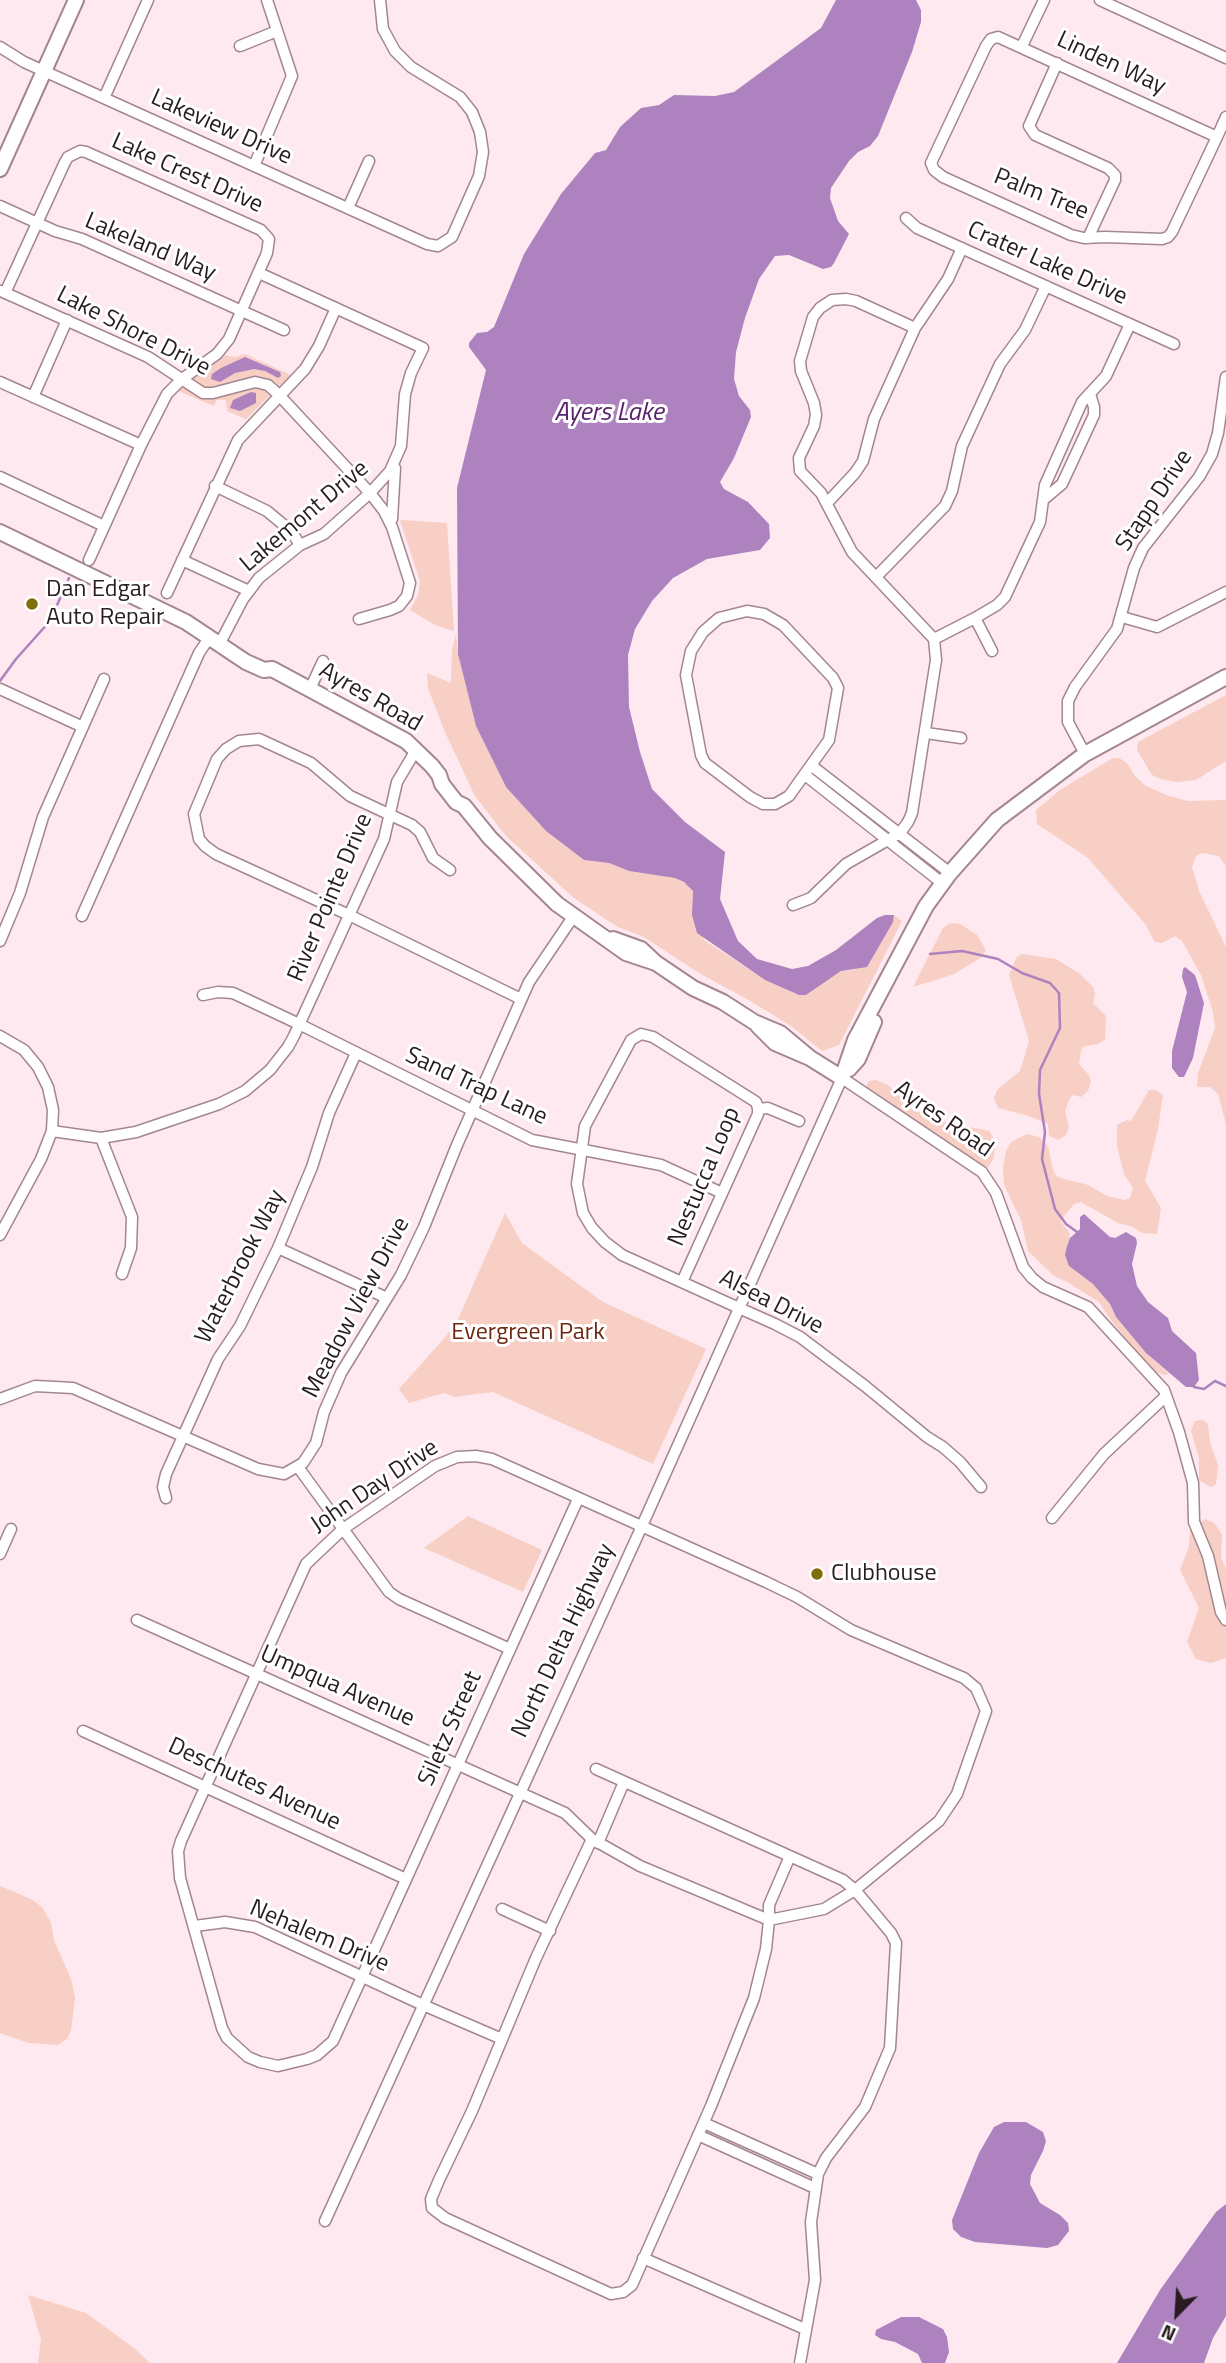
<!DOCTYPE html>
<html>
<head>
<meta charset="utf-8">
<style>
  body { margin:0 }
  #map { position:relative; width:1226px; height:2363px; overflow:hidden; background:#fde9ef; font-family:"Titillium Web",sans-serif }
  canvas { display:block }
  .north { position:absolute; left:1142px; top:2279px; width:70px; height:70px; -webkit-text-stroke:5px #fff; paint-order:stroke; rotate:204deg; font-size:19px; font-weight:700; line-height:28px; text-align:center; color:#281c20 }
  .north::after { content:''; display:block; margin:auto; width:24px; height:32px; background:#281c20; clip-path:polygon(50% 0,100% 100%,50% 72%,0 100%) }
</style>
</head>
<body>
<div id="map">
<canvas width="1226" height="2363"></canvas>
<div class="north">N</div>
</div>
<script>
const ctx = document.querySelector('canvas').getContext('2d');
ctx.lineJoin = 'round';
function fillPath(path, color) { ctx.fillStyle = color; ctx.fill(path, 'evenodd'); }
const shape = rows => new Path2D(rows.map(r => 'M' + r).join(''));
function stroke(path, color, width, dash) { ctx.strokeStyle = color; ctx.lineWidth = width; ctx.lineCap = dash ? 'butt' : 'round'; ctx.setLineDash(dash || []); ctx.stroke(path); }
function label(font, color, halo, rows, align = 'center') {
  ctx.font = font + ' "Titillium Web",sans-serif'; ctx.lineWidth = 6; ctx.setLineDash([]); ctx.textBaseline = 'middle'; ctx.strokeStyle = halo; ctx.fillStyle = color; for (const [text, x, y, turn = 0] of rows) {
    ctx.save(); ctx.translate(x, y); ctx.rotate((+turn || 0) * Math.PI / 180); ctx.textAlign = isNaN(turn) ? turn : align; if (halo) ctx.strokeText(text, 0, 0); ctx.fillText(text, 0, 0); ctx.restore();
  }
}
const green = shape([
  [245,354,291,375,246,419,227,411,226,400,217,400,214,406,176,390,225,355,236,357],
  [400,520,447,523,454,631,435,625,410,610,418,595,420,581],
  [456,634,458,654,476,726,506,787,546,831,584,860,609,863,629,871,675,878,690,886,693,891,692,906,704,940,765,980,799,995,806,995,841,971,853,970,870,962,894,915,902,921,839,1045,822,1051,791,1026,752,1002,699,973,644,937,618,927,607,920,574,898,506,836,475,796,444,730,428,688,427,673,451,683,452,650],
  [1226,695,1226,761,1196,780,1177,782,1161,779,1152,775,1137,750,1138,742],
  [1113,758,1119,758,1127,763,1135,776,1146,786,1169,796,1188,801,1226,800,1226,866,1219,856,1202,853,1196,856,1192,867,1199,891,1226,947,1226,1124,1218,1094,1210,1087,1197,1087,1198,1073,1215,1028,1213,1012,1201,975,1182,941,1175,936,1162,943,1155,942,1146,925,1088,858,1037,824,1036,810,1060,790],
  [950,923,960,924,977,935,986,950,982,957,954,974,913,987,943,928],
  [1022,954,1056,959,1080,974,1093,987,1095,994,1093,1003,1106,1016,1105,1040,1098,1044,1085,1046,1081,1050,1079,1064,1089,1075,1091,1081,1088,1091,1081,1097,1073,1095,1070,1098,1065,1111,1069,1127,1066,1135,1058,1140,1049,1136,1048,1124,1026,1115,998,1108,994,1098,997,1090,1020,1071,1029,1041,1009,975,1016,958],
  [876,1080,888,1085,915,1110,931,1119,989,1131,994,1139,995,1149,993,1160,988,1167,975,1163,864,1090,869,1081],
  [1149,1090,1156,1090,1163,1095,1158,1129,1145,1181,1161,1208,1157,1234,1142,1233,1133,1227,1118,1223,1081,1202,1074,1204,1060,1221,1069,1232,1070,1238,1067,1246,1069,1266,1093,1284,1110,1304,1116,1317,1146,1353,1169,1374,1165,1375,1153,1371,1113,1323,1099,1302,1069,1283,1054,1276,1028,1251,1021,1220,1004,1185,1003,1168,1006,1151,1011,1142,1027,1134,1039,1137,1048,1146,1053,1170,1057,1177,1088,1185,1107,1196,1125,1200,1130,1198,1133,1188,1124,1174,1117,1146,1117,1125,1127,1120,1131,1121],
  [505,1213,522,1243,603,1302,706,1349,653,1464,493,1392,454,1397,444,1393,409,1403,399,1389,455,1326],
  [1203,1420,1208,1424,1210,1442,1218,1465,1216,1484,1211,1487,1199,1480,1199,1458,1191,1431,1195,1421],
  [468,1516,542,1550,523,1592,424,1548],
  [1205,1519,1214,1523,1222,1534,1221,1558,1226,1568,1226,1658,1211,1663,1196,1659,1187,1642,1199,1608,1180,1570,1189,1547,1190,1529],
  [0,1886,31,1899,42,1907,51,1923,54,1940,71,1979,75,1998,71,2031,67,2039,58,2045,29,2043,0,2033],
  [28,2295,86,2313,134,2348,150,2363,38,2363,41,2340]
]);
const water = shape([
  [836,0,916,0,921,10,921,22,912,52,878,136,870,146,858,152,849,161,831,188,830,198,838,221,849,234,834,263,831,267,823,269,789,255,775,256,759,279,745,318,736,352,734,379,739,396,750,410,751,417,734,458,720,482,724,489,748,502,769,524,770,538,760,550,707,559,673,578,652,601,635,629,628,655,629,707,640,752,652,789,685,822,725,852,720,899,738,941,757,959,792,969,808,966,836,950,877,918,885,915,894,915,893,922,867,967,841,971,806,995,799,995,765,980,697,933,692,915,693,891,684,882,675,878,629,871,609,863,584,860,546,831,506,787,476,726,458,654,457,488,486,370,469,347,469,343,477,333,487,332,494,327,524,254,561,194,595,153,606,150,620,127,641,108,659,105,674,95,715,96,734,92,821,28],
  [245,357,280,372,281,376,278,378,265,371,254,369,235,373,220,382,211,379,212,374,221,368],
  [251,392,256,393,256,403,240,411,230,408,233,400],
  [1185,967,1195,975,1204,1003,1193,1058,1184,1077,1179,1077,1172,1068,1172,1051,1187,992,1182,977,1183,969],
  [1084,1214,1110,1237,1115,1238,1126,1232,1136,1238,1137,1243,1132,1264,1137,1286,1148,1302,1168,1318,1172,1331,1196,1353,1199,1380,1194,1387,1186,1387,1146,1353,1116,1317,1110,1304,1093,1284,1069,1266,1065,1255,1067,1246,1070,1238,1080,1229,1080,1217],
  [1004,2122,1026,2122,1043,2132,1046,2141,1043,2151,1031,2175,1030,2184,1040,2203,1060,2215,1068,2223,1069,2231,1058,2245,1047,2248,975,2242,961,2237,953,2229,952,2220,979,2153,994,2127],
  [1226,2204,1226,2316,1213,2338,1204,2363,1117,2363,1160,2290,1216,2212],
  [901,2317,919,2317,943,2329,947,2337,949,2352,945,2363,922,2363,918,2354,895,2342,881,2339,875,2335,876,2330]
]);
const stream = shape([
  [0,681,16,659,50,621,69,578],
  [930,954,962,951,998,959,1022,973,1050,983,1059,993,1060,1028,1040,1070,1039,1094,1045,1132,1042,1159,1055,1209,1066,1224,1077,1232],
  [1194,1387,1204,1389,1215,1381,1226,1386]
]);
const street = shape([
  [1100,0,1226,58],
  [240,46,277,31],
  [1022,46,1044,0],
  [0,47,24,62,427,244,438,246,452,237,479,176,483,152,480,132,472,112,460,97,411,67,395,51,383,29,380,0],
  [1057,63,1029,126,1035,135,1108,168,1115,175,1115,180,1088,238],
  [104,98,148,0],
  [1217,137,998,37,991,39,986,46,931,163,934,170,943,177,1071,235,1084,238,1105,237,1162,239,1168,237,1172,232,1217,137,1226,117],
  [254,166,292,76,267,0],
  [0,206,55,231,82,239,284,330],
  [348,208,369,161],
  [906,218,917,228,1174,344],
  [1,291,148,357,203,393,213,393,255,382,268,385,279,395,370,493,384,511,392,527,410,583,407,596,399,606,390,610,359,619],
  [5,293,65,162,68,157,80,151,86,152,261,230,269,239,267,253,229,339,217,354,182,379,167,394,141,445,89,560],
  [0,382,141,445],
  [33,397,67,320],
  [0,477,104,526],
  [215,486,267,511,291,531,300,545],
  [1043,500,1062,484,1094,415,1094,407,1090,394],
  [827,503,855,473,863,461,874,419,915,328,948,279,962,248],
  [392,519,395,468],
  [182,560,249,591],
  [876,577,945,506,952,491,962,446,1000,364,1025,330,1046,286],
  [167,593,238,440,305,369,319,346,336,308],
  [747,611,764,614,783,625,833,678,838,688,829,740,789,796,775,804,763,804,750,797,705,763,701,755,686,675,691,651,703,632,719,618,747,611],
  [1122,617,1157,627,1226,592],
  [975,618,992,651],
  [934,639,975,618,997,605,1005,597,1040,522,1045,485,1082,402,1106,376,1130,324],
  [219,645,243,599,259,578,300,545,324,534,370,493,390,471,401,446,405,394,411,373,423,348,259,273],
  [0,689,83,727],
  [310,689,323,661],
  [926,733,961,738],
  [1085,754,1068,722,1068,701,1075,687,1117,629,1134,568,1143,548,1199,477,1212,454,1218,433,1226,377],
  [812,766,950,873],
  [805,775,942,883],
  [450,870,433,858,420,832,412,825,350,796,311,763,259,739,239,741,226,749,217,759,194,814,199,839,205,846,216,854,349,915,521,999],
  [793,905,811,898,846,864,900,833,908,822,912,813,936,660,934,639,852,552,821,493,800,471,799,458,814,426,816,415,814,403,801,371,800,361,813,317,820,308,832,300,846,299,856,301,915,328],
  [82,916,199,653,209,638],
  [0,941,20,893,43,817,104,679],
  [203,995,218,992,233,993,299,1024,532,1140,661,1165,722,1193],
  [0,1036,24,1050,38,1067,48,1087,53,1110,52,1131,41,1159,0,1235],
  [758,1109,768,1108,799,1121],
  [52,1131,101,1138,136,1132,219,1104,245,1091,270,1070,288,1047,294,1036,384,839,397,782,416,750],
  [101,1138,132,1217,131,1248,122,1274],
  [278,1248,387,1298],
  [682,1282,758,1114,758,1108,756,1102,653,1037,641,1034,631,1040,585,1126,577,1184,583,1213,592,1228,605,1242,622,1255,739,1308,775,1324,800,1337,865,1386,927,1437,943,1447,960,1462,981,1487],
  [0,1399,35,1386,73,1388,258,1469,284,1474,303,1463,316,1443,324,1412,341,1373,401,1275,424,1227,457,1145,529,982,573,917],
  [298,1467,389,1592,399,1599,510,1649],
  [166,1498,163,1487,166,1474,218,1359,240,1326,278,1248,312,1167,329,1113,356,1053],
  [578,1499,333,2041,317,2055,307,2059,278,2066,260,2062,248,2057,227,2038,222,2028,180,1878,178,1851,181,1841,306,1564,343,1529,435,1466,457,1457,476,1456,492,1459,766,1582,797,1597,851,1630,964,1678,976,1688,986,1711,957,1794,939,1821,855,1890,824,1909,769,1920,769,1905,790,1856],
  [1052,1518,1104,1454,1166,1396],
  [0,1554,11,1529],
  [137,1620,565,1813,592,1839,640,1866,769,1920,766,1949,754,1998,711,2106,632,2285,623,2292,611,2294,445,2218,432,2208,431,2199,439,2180,472,2111,536,1958,592,1839],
  [83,1731,406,1879],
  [596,1769,843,1880,855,1890,891,1933,896,1943,890,2048,865,2107,826,2158,818,2174,811,2222,815,2280,800,2363],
  [598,1843,624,1782],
  [502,1909,550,1931],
  [195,1926,225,1922,255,1927,423,2005,502,2039],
  [704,2123,818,2174],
  [698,2135,815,2188],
  [325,2221,637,1537,842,1078,982,1172,996,1193,1023,1267,1032,1278,1043,1287,1088,1307,1164,1390,1179,1432,1193,1483,1194,1522,1208,1556,1221,1612,1226,1620],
  [643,2258,805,2329]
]);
const secondary = shape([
  [0,169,76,0],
  [0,532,186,622,246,662,264,670,272,669,406,741,432,766,439,775,442,784,456,802,464,806,490,838,557,904,626,953,656,963],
  [613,939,641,949,656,963,693,988,723,1002,754,1022,780,1033,810,1058],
  [758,1026,775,1043,810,1058,842,1078],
  [849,1069,858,1059,874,1022],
  [842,1078,855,1040,926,906,950,873,997,820,1085,754,1226,677]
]);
const markers = [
  [32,604,7,"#806e0b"],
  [817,1574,7,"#806e0b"]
];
const streetNames = [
  ["Linden Way",1111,64,25],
  ["Lakeview Drive",221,128,24],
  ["Lake Crest Drive",187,174,24],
  ["Palm Tree",1041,195,22],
  ["Lakeland Way",150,248,23],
  ["Crater Lake Drive",1047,264,24],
  ["Lake Shore Drive",133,332,27],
  ["Stapp Drive",1155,501,-56],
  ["Lakemont Drive",305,517,-40],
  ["Ayres Road",370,698,30],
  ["River Pointe Drive",331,898,-67],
  ["Sand Trap Lane",476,1087,25],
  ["Ayres Road",943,1120,35],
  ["Nestucca Loop",705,1177,-67],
  ["Waterbrook Way",241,1267,-63],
  ["Alsea Drive",771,1303,27],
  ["Meadow View Drive",357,1308,-62],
  ["John Day Drive",375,1487,-34],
  ["North Delta Highway",564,1641,-65],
  ["Umpqua Avenue",337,1687,24],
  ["Siletz Street",451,1729,-66],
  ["Deschutes Avenue",254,1785,25],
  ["Nehalem Drive",319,1937,23]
];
const poiNames = [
  ["Dan Edgar",46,590],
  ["Auto Repair",46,618],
  ["Clubhouse",831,1574]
];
const parkNames = [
  ["Evergreen Park",528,1333]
];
const waterNames = [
  ["Ayers Lake",609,414]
];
fillPath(green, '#f7cfc4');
fillPath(water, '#ae82bf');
stroke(stream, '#ae82bf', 2.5);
stroke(street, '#a48690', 13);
stroke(secondary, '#a48690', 18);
stroke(street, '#fff', 10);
stroke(secondary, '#fff', 14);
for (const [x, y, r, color] of markers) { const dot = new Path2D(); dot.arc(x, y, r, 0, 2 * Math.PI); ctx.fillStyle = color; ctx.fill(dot); stroke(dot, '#fff', 2.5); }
label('24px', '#281c20', '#fff', streetNames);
label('24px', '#281c20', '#fff', poiNames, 'left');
label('24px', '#6c2712', '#fff', parkNames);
label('italic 26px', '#59226c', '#fff', waterNames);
</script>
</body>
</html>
